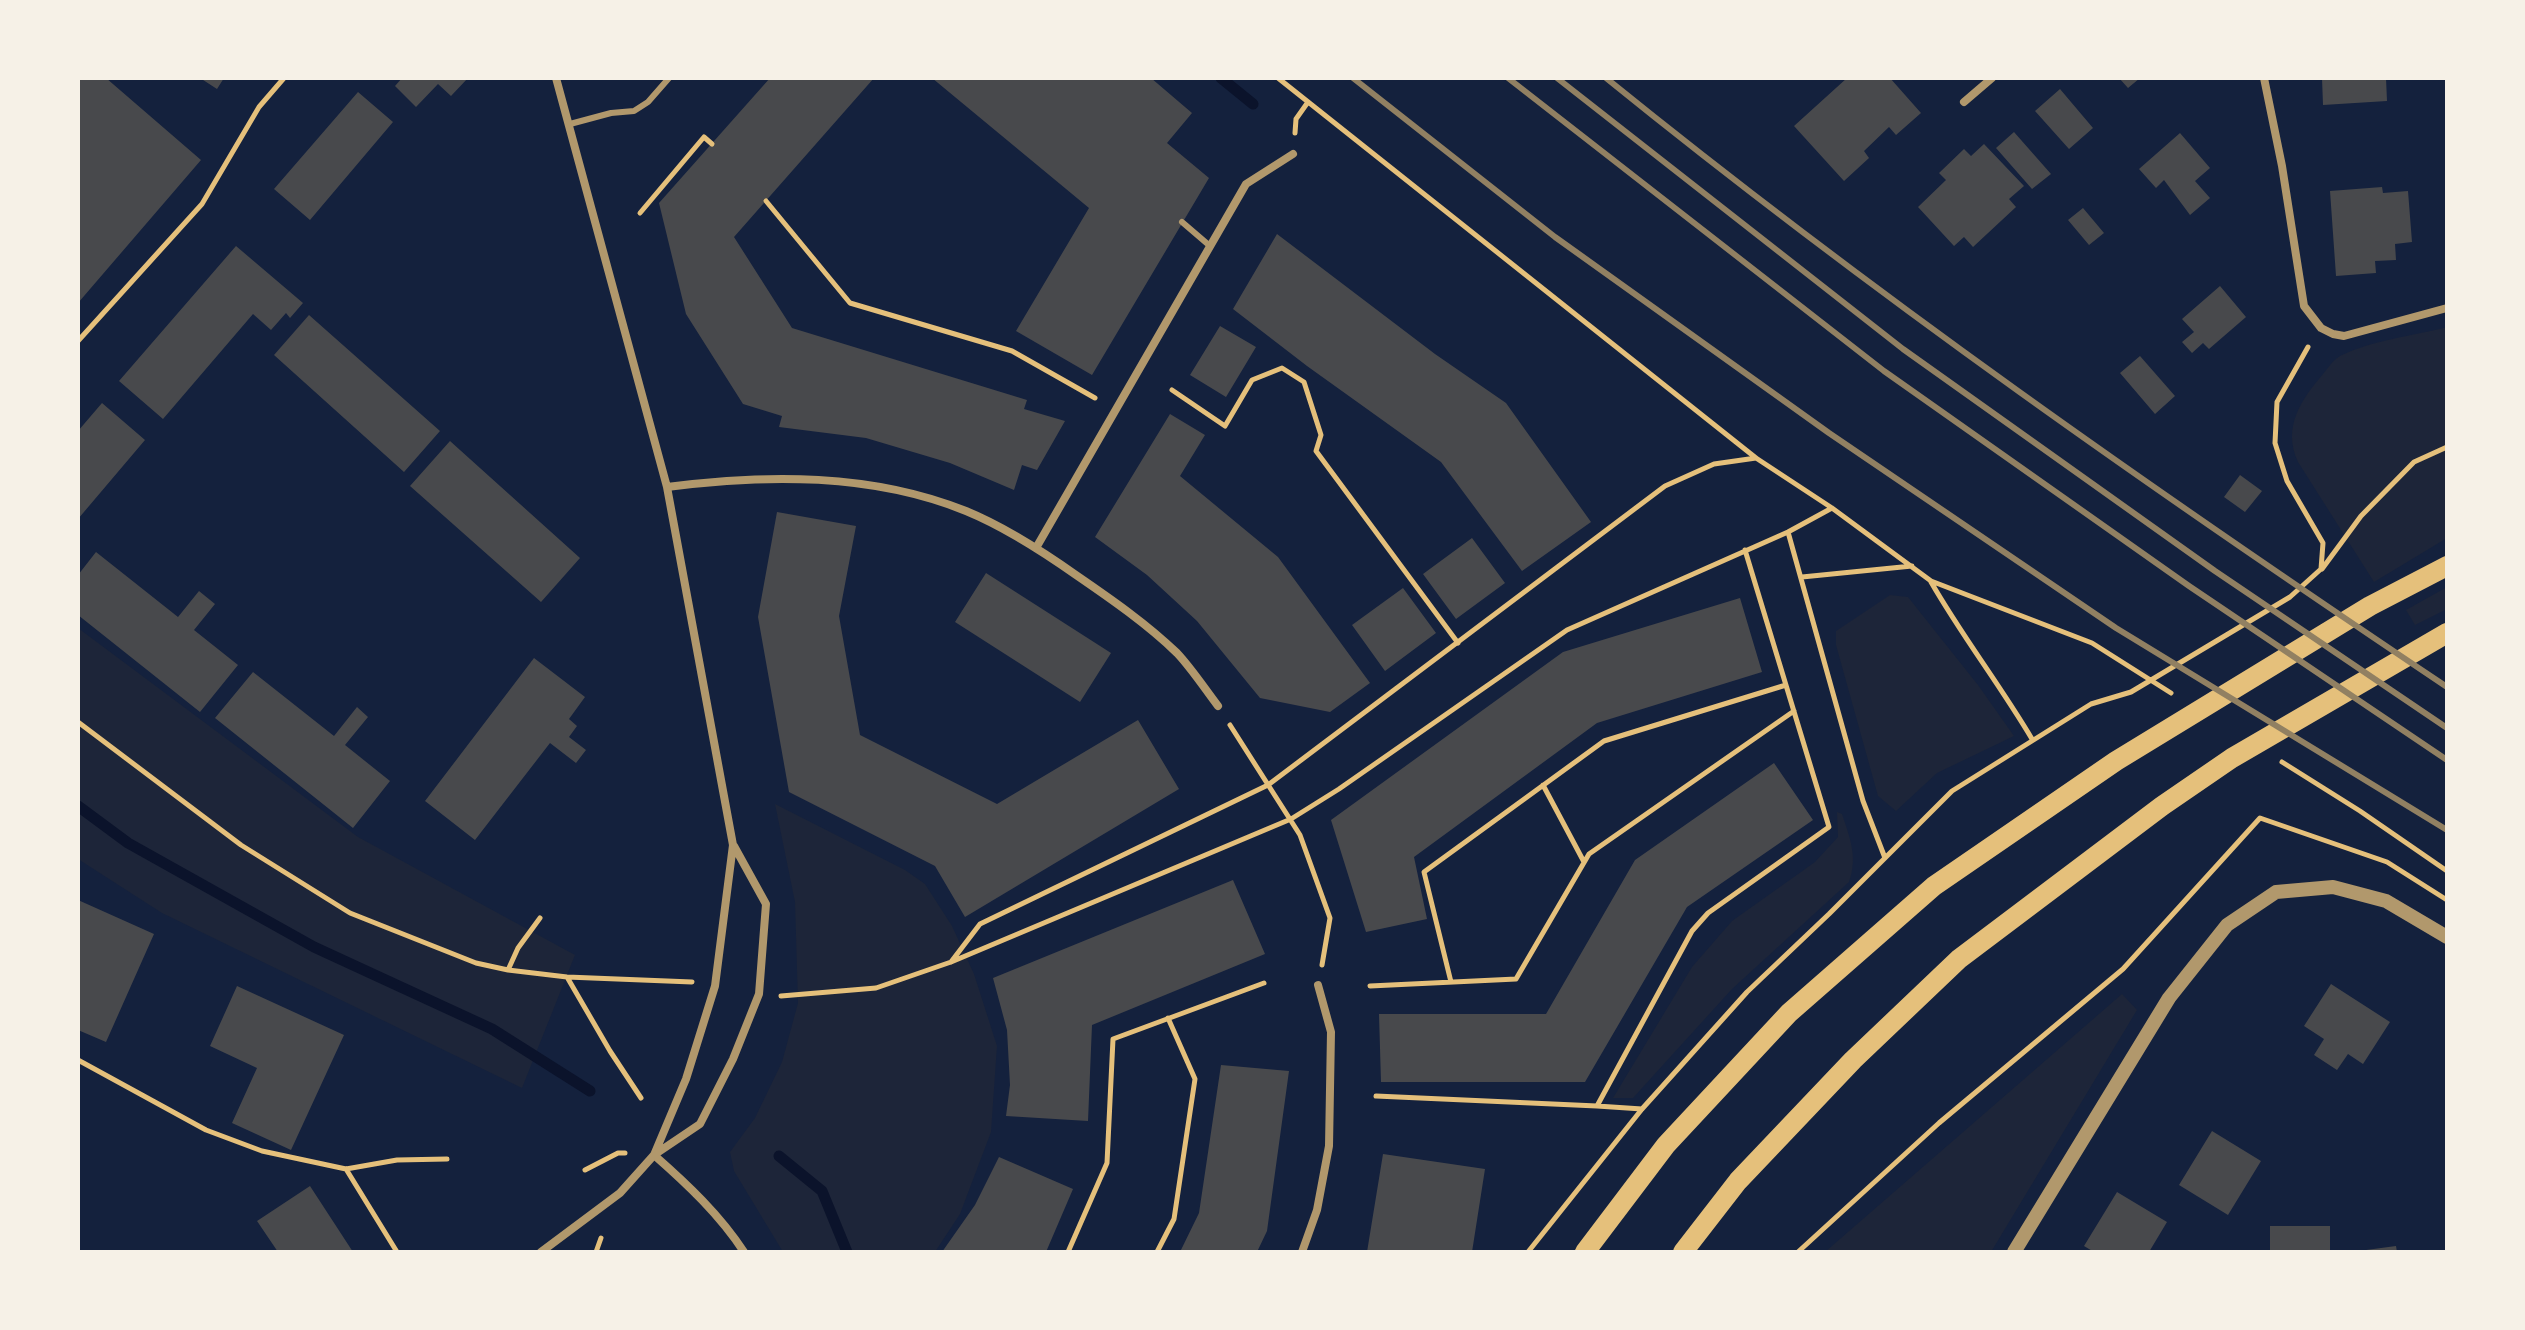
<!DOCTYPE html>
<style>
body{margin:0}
#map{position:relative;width:2525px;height:1330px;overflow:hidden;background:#14213d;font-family:"Exo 2",sans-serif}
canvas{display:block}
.frame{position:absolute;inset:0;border:80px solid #f6f1e7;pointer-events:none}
</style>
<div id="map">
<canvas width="2525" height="1330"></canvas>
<div class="frame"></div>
</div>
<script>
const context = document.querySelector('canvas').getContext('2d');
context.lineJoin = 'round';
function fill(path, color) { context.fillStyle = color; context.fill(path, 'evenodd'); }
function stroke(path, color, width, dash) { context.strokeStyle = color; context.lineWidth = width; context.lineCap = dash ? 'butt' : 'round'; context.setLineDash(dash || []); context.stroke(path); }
const green = new Path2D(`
 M2447 327V538L2374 582 2298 462C2282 427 2301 400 2323 374 2328 368 2333 360 2340 356 2372 340 2413 336 2447 327Z
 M2447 587V609L2415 625 2406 610Z
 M1890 595 1908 597 1978 685 2014 736 1937 773 1896 811 1878 796 1836 645V631Z
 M78 628 358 837 575 955 522 1088 162 913 78 859Z
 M775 804 905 870 925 884 952 926 974 974 997 1046 991 1132 960 1214 935 1252H783L734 1171 730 1152 755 1118 782 1062 798 1003 795 902Z
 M1837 812 1842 814C1850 838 1858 857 1849 882L1732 989 1633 1098H1613L1692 967 1732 921 1815 862 1838 837Z
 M2122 994 2137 1010 1991 1252H1825Z`);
const stream = new Path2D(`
 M1221 78 1253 104
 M78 806 128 843 314 947 492 1029 590 1091
 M779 1156 822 1191 847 1252`);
const building = new Path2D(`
 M78 78H106L201 160 78 303Z
 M200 78H224L217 89Z
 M402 78H468L451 96 438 84 416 107 395 86Z
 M770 78H874L734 237 792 328 1027 400 1024 409 1065 421 1037 470 1022 465 1014 490 950 463 866 438 779 427 782 416 743 404 686 314 659 203Z
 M932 78H1151L1192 113 1167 143 1209 178 1092 375 1016 331 1089 208Z
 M1847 78H1890L1921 113 1896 135 1889 127 1864 151 1869 158 1844 181 1794 126Z
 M2119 78H2140L2128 88Z
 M2322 78H2386L2387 101 2323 105Z
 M2060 89 2093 128 2069 149 2035 111Z
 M358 92 393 122 310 220 274 189Z
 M2014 132 2051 174 2032 189 1996 148Z
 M2180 133 2210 168 2195 181 2210 198 2190 215 2164 180 2156 188 2139 169Z
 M1984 144 2024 186 2009 199 2016 207 1973 247 1964 237 1954 246 1918 207 1946 180 1939 173 1964 149 1971 156Z
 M2382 187 2383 193 2408 191 2412 242 2395 244 2396 260 2375 261 2376 273 2336 276 2330 191Z
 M2083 208 2104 233 2089 245 2068 220Z
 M1277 234 1435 354 1506 403 1591 522 1522 571 1441 462 1307 366 1233 309Z
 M236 246 303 303 290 318 286 313 271 330 253 314 163 419 119 381Z
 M2220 286 2246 317 2209 349 2203 343 2192 353 2182 342 2194 332 2182 319Z
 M309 315 440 431 404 472 274 355Z
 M1220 326 1256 347 1226 397 1190 375Z
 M2140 356 2175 396 2155 414 2120 373Z
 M102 403 145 440 78 519V431Z
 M1170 414 1205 435 1180 476 1278 557 1370 683 1330 712 1260 698 1197 621 1147 575 1095 537Z
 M450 441 580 558 541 602 410 486Z
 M2240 475 2262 491 2245 512 2224 497Z
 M777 512 856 526 839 616 860 735 997 804 1138 720 1179 789 965 917 935 866 789 792 758 617Z
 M1472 538 1505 583 1456 619 1423 574Z
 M96 552 178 617 199 591 215 604 194 630 238 665 200 712 78 615V575Z
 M986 573 1111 653 1080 702 955 622Z
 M1403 588 1436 633 1385 671 1352 625Z
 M1740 598 1762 672 1597 723 1414 857 1427 919 1366 932 1331 820 1563 652Z
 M534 658 585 697 569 719 577 726 569 737 586 750 576 763 550 743 475 840 425 801Z
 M253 672 334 736 357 707 368 717 345 745 390 781 353 828 215 718Z
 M1774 763 1813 820 1687 907 1585 1082H1381L1379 1014H1546L1635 860Z
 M1233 880 1265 954 1092 1025 1088 1121 1006 1116 1010 1085 1007 1030 993 978Z
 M78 900 154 934 106 1042 78 1030Z
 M2331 984 2390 1022 2363 1064 2348 1054 2337 1070 2314 1055 2324 1039 2304 1026Z
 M237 986 344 1035 291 1150 232 1123 257 1068 210 1046Z
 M1221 1065 1289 1071 1267 1231 1257 1252H1180L1199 1213Z
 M2212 1131 2261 1161 2228 1215 2179 1185Z
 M1383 1154 1485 1169 1472 1252H1367Z
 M999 1157 1073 1189 1046 1252H942L975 1205Z
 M310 1186 353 1252H278L257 1221Z
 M2117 1192 2167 1222 2149 1252H2094L2084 1246Z
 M2270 1226H2330V1252H2270Z
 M2396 1246 2397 1252H2367L2366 1250Z`);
const path = new Path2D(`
 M1278 78 1756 458 1832 508 1931 581 2092 643 2171 693
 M1295 133 1296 119 1308 102
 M766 201 850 303 1012 351 1095 398
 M640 213 704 137 712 144
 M78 341 202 204 259 107 284 78
 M1172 390 1225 426 1252 380 1282 368 1304 382 1321 435 1316 451 1458 643
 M1788 532 1863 801 1885 858
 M2322 569 2361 516 2414 462 2447 447
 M1802 577 1912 566
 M1931 582C1962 636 2000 685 2032 739
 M78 722 241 845 350 913 476 963 508 970 567 977 692 982
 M1230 725 1300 835 1330 918 1322 965
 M2282 762 2360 811 2447 871
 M1543 785 1584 862
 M951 962 980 924 1268 785 1665 486 1714 464 1756 458
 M508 970 518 948 540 918
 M567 977 610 1051 641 1098
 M1451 982 1424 872 1604 741 1786 685
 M1370 986 1516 979 1589 854 1794 711
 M781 996 876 988 951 962 1291 819 1339 789 1567 630 1788 532 1832 508
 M78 1060 206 1130 262 1151 346 1169 397 1160 447 1159
 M1376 1096 1597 1106 1692 931 1708 913 1829 827 1745 550
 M1597 1106 1642 1109
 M346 1169 397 1252
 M585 1170 618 1153H625
 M596 1252 601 1238
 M1068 1252 1107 1163 1113 1039 1264 983
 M1157 1252 1174 1219 1195 1079 1168 1018
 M1528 1252 1642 1109 1747 992 1829 914 1952 791 2091 704 2131 692 2290 597 2321 569 2323 543 2287 481 2275 443 2277 402 2308 347
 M1798 1252 1939 1123 2123 969 2260 818 2387 862 2447 900`);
const service = new Path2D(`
 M570 124 611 113 634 111 648 102 669 78
 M1182 222 1210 246`);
const minor = new Path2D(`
 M556 78 667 487 733 845 715 986 686 1079 654 1155
 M2264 78 2282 166 2304 306 2321 328 2333 334 2344 336 2447 308
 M1964 102 1992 78
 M667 487C766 474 872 473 966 511 1005 527 1042 551 1076 575 1111 599 1147 624 1177 653 1192 669 1205 689 1218 706
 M1036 548 1246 184 1293 154
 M654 1155C687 1184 720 1215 744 1252
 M541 1252 620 1193 654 1155 700 1124 733 1059 759 994 766 904 734 846
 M1302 1252 1317 1210 1329 1146 1331 1032 1318 985`);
const tertiary = new Path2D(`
 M2014 1252 2169 998 2227 925 2276 892 2333 887 2386 901 2447 937`);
const primary = new Path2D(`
 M1585 1252 1666 1145 1789 1013 1934 886 2116 761 2370 606 2447 566
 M1683 1252 1738 1181 1853 1060 1959 959 2162 806 2232 758 2447 633`);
const rail = new Path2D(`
 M1353 78 1555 237 1829 433 2116 628 2447 830
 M1508 78 1884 371 2189 586 2447 760
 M1557 78 1903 349 2215 571 2447 728
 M1606 78C1875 296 2159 494 2447 687`);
fill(green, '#1d2539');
stroke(stream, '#0b132b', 11);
fill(building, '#48494c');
stroke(path, '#e5c07b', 5);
stroke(service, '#b1986c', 6);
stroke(minor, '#b1986c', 8);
stroke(tertiary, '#b1986c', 14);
stroke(primary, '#e5c07b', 20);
stroke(rail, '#918062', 6);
</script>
